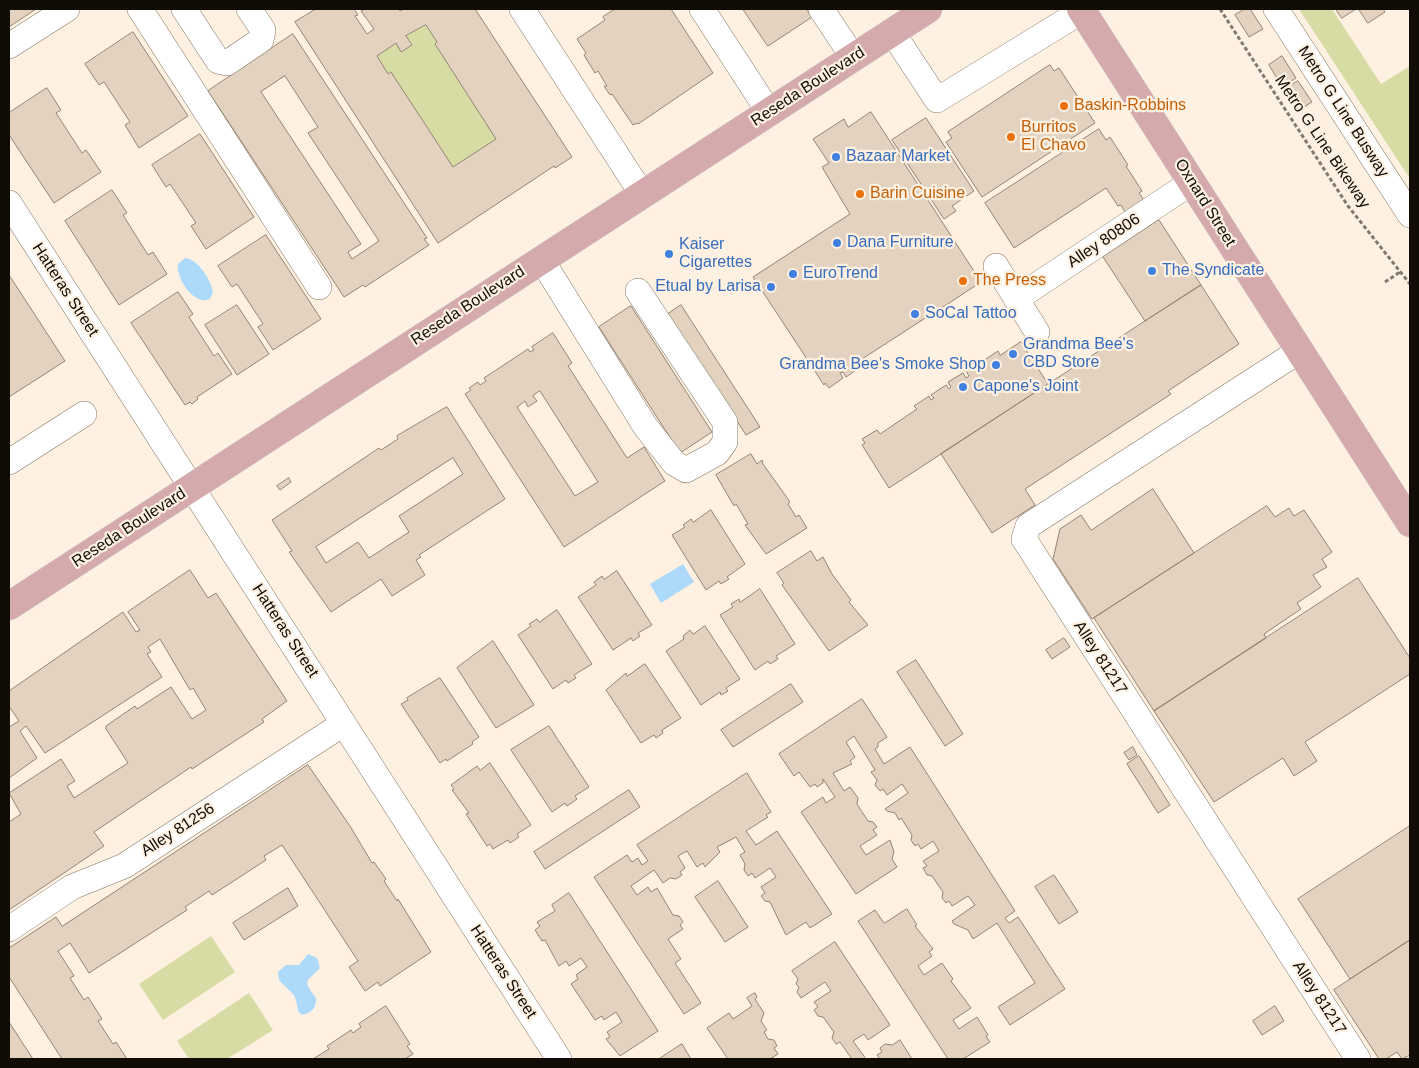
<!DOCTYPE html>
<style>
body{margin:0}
#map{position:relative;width:1419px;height:1068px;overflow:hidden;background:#fef1e2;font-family:Helvetica,sans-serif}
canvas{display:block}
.frame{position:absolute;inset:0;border:10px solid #110c06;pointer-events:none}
</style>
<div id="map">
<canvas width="1419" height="1068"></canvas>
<div class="frame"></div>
</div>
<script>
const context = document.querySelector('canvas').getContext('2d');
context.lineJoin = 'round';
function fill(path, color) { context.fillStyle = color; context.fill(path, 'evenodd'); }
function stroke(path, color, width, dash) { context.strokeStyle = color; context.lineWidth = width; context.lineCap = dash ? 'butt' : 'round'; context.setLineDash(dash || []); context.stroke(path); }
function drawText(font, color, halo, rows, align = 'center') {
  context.font = font + ' Helvetica,sans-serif'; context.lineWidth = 4.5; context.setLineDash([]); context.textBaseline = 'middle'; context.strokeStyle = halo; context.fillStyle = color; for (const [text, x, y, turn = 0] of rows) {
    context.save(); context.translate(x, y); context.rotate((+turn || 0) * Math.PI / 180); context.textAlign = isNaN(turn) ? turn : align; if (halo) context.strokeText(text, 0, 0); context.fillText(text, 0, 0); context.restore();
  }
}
const green = new Path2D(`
 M1299 9H1332L1381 84 1410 66V179Z
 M426 25 437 42 435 44 496 139 453 167 391 72 388 74 377 56 396 43 401 52 412 45 406 36Z
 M211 936 235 972 163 1020 139 984Z
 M249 993 273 1030 227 1059H189L177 1041Z`);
const water = new Path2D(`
 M185 258C198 259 211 280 213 292L210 299C194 306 176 279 178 264Z
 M683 564 694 582 661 603 650 584Z
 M308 954 317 958 320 968C306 983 302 979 316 998 317 1008 311 1013 302 1015L298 1011C296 991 290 993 279 980L278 972 286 965H299Z`);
const building = new Path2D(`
 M9 9H36L9 27Z
 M316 9H354L358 15 355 16 367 34 374 29 361 11 365 9H399L400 11 404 9H475L572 157 555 168 554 166 438 243 295 22ZM426 25 437 42 435 44 496 139 453 167 391 72 388 74 377 56 396 43 401 52 412 45 406 36Z
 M615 9H671L713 73 638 124 637 123 633 125 612 94 610 95 604 86H607L598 71 595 73 584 55 586 53 577 39 605 20 603 17Z
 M743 9H806L812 17 768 46Z
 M1245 9H1250L1263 29 1249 37 1235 15Z
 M1336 9H1356L1342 18Z
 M1359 9H1383L1385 12 1368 23Z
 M133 32 188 116 139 148 125 125 130 122 104 82 99 85 85 64Z
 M293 34 427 238 424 239 429 245 365 287 363 285 344 297 208 91ZM285 76 318 127 308 133 379 241 352 259 348 252 361 244 261 92Z
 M1282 56 1296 78 1282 87 1269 65Z
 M1050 65 1054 71 1059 68 1095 123 982 197 946 142 952 138 948 132Z
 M1298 81 1312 102 1298 111 1285 89Z
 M47 88 61 110 56 113 82 153 86 150 101 172 54 203 9 135V113Z
 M871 112 981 282 940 309 942 313 932 319 930 315 859 361 862 366 846 377 843 372 840 373 843 378 829 388 825 383 824 385 753 277 850 214 822 167 829 163 813 139 844 119 848 127Z
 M926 118 974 191 952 206 956 211 944 219 892 140Z
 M1099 129 1106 140 1110 137 1128 165 1126 166 1142 191 1139 193 1144 200 1125 212 1121 205 1118 206 1106 188 1014 248 985 203Z
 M200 134 254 217 206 249 191 226 196 223 170 184 166 187 152 165Z
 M112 190 127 213 123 215 148 255 153 252 167 274 119 305 65 221Z
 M1159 220 1201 285 1145 321 1103 257Z
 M266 235 321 319 273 350 258 327 263 324 237 284 232 287 218 266Z
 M9 275 65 361 9 397Z
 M1201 285 1239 344 1168 391 1171 394 1025 489 1035 505 992 533 941 454Z
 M178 292 193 314 189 317 214 356 218 353 232 374 197 397 198 399 192 404 190 402 185 405 131 323Z
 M237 305 269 354 237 375 205 325Z
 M681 305 760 427 746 435 668 314Z
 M631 306 712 432 680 453 599 327Z
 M553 333 572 363 568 366 627 458 644 447 665 481 564 547 465 394 471 390 469 388 478 382 480 385 486 381 484 378 528 349 530 352 534 350 532 347ZM540 391 598 482 575 496 517 407 525 401 528 407 537 401 533 396Z
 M1021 342 1048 384 889 488 862 445 865 443 862 439 877 430 880 434 917 409 914 406 929 396 931 400 934 398 931 395 946 385 949 389 951 387 948 382 963 373 966 378 969 376 966 371 980 362 983 366 985 365 983 361 998 351 1000 355Z
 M447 407 505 499 419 555 421 557 416 560 425 575 392 596 381 579 331 612 289 552 292 551 272 520 379 448 381 450 398 439 397 436ZM453 458 463 474 399 516 409 532 369 558 358 542 326 563 316 547Z
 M751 454 757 464 762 460 763 464 790 502 788 504 796 517 799 515 807 528 766 554 745 525 748 524 736 504 734 506 716 475Z
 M289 478 291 482 280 490 277 486Z
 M1153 489 1194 553 1092 619 1053 559 1060 529 1081 515 1091 530Z
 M1267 506 1275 517 1289 508 1294 516 1304 510 1332 552 1322 559 1327 567 1313 575 1321 587 1297 603 1301 609 1264 634 1266 638 1154 711 1094 618Z
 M711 510 745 564 727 577 729 579 721 584 719 581 706 590 672 535 685 527 683 525 691 519 693 522Z
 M811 551 817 561 823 557 832 574 851 600 849 602 868 625 829 651 782 585 784 583 777 573Z
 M190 570 208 598 216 593 287 701 262 719 264 722 192 769 191 767 94 832 104 846 9 910V822L21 814 9 793 61 759 75 781 67 786 74 798 128 763 106 729V726L135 706 137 709 171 687 192 719 206 710 193 688 190 690 160 639 148 647 151 652 147 654 162 677 45 753 26 726 20 731 37 758 9 778V727L19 721 9 706V691L123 612 136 632 140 630 128 612Z
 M617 571 652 625 638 633 640 636 633 641 631 638 613 650 578 597 596 585 594 582 602 576 604 579Z
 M1358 578 1410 658V674L1305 742 1317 761 1294 776 1283 758 1214 802 1154 711Z
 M760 589 795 644 776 656 778 659 770 664 768 661 755 670 720 615 733 607 731 604 739 599 740 602Z
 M557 610 592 664 574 675 576 678 568 683 566 680 553 689 518 635 531 626 529 624 537 619 539 622Z
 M705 626 740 679 726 688 728 691 721 695 720 692 701 705 666 651 684 639 683 636 690 630 693 634Z
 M1064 638 1070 647 1052 659 1046 650Z
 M493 641 534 705 496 728 457 668Z
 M916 660 963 734 945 746 897 672Z
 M645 664 681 718 662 730 663 733 656 738 654 735 641 743 606 690 626 673 627 676Z
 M440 678 479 737 472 742 473 744 447 761 446 759 440 763 401 704 408 700 407 698Z
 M791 684 803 702 733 747 721 730Z
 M862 699 887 737 878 743V747L875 749 884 764 910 747 1015 911 1005 918 1009 923 1018 917 1065 989 1010 1025 998 1007 1035 983 997 923 973 939 968 930 954 924 952 921 975 905 968 896 952 906 949 901 946 903 942 898 943 892 932 876 927 875 923 868 927 866 923 861 939 851 933 841 921 849 918 844 915 846 911 840 912 835 901 818 899 820 895 813 887 811 885 809 908 793 902 784 887 795 883 789 880 791 875 785 877 780 871 772 875 770 854 736 846 742 855 757 850 761 852 764 833 773 844 791 850 787 858 798 857 804 868 821 873 822 877 827 873 830 877 835 860 846 866 855 890 840 894 852 892 859 897 867 856 894 801 812 823 797 826 803 835 797 823 779V783L817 787 815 784 810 787 799 772 794 776 779 754Z
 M549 726 589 787 575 796 577 799 567 806 565 803 552 812 511 750Z
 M1133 747 1137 755 1129 760 1124 753Z
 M1139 756 1170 805 1158 813 1127 764Z
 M490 763 531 825 517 834 519 837 510 843 508 840 493 849 490 844 487 846 466 814 469 813 452 790 454 789 451 785 477 766 480 770Z
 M308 765 350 826 372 863 374 862 386 879 384 881 397 901 398 899 431 952 380 986 378 982 365 991 349 967 358 961 282 845 264 856 266 860 212 895 209 891 185 907 187 910 89 973 70 943 58 951 74 976 70 978 84 1000 88 997 102 1019 98 1021 113 1044 116 1042 127 1059H62L9 977V948L56 917 62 926Z
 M747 773 771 812 766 815 768 817 746 831 756 845 777 831 832 914 810 928 806 922 786 935 770 902 765 901 761 896 765 893 761 887 776 877 770 868 755 878 752 873 748 876 744 870 745 864 740 855 745 852 736 837 717 847 720 852 705 867 703 863 697 867 687 851 678 856 685 868 680 872 682 875 676 879 670 878 663 883 654 870 631 886 637 895 648 887 651 892 657 888 673 915 679 916 683 922 680 925 683 929 668 939 681 959 675 963 701 1003 684 1014 594 877 627 855 632 862 638 858 642 865 648 861 637 845Z
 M629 790 640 807 545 869 534 852Z
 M1410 826V940L1350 979 1298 899Z
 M1054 875 1078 912 1059 924 1035 887Z
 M718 881 748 927 725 942 695 897Z
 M288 888 298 906 244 940 233 923Z
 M569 893 658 1031 620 1056 606 1039 610 1037 607 1032 622 1022 616 1012 604 1020 602 1016 595 1020 571 984 578 979 576 975 587 967 581 958 569 966 566 961 559 966 545 940 542 941 535 930 540 926 537 922 555 911 552 905Z
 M907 909 917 925 915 926 933 949 929 952 932 956 918 966 924 975 942 963 953 979 951 981 971 1008 953 1020 959 1029 977 1017 988 1035 986 1036 990 1042 963 1059H948L858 921 875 910 884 923Z
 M1410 940V1055L1402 1059 1397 1052 1386 1059H1379L1334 990Z
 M835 942 890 1025 868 1040 864 1034 853 1041 866 1059H852L840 1042 836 1044 832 1038 834 1032 823 1017 818 1016 814 1010 818 1007 814 1002 831 991 825 982 801 998 797 992 799 987 796 984 798 979 792 971Z
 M755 993 757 997 755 999 764 1013 761 1021 767 1030 764 1032 768 1039 774 1040 777 1046 774 1048 778 1054 770 1059H728L707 1028 729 1013 733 1019 752 1006 747 998Z
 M386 1006 410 1044 407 1046 413 1054 405 1059H313L329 1049 327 1046 351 1030 353 1033 361 1027 359 1024Z
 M1275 1006 1284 1021 1262 1035 1253 1021Z
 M9 1022 33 1059H9Z
 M900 1040 912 1059H880L877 1055 882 1052 880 1048 885 1044 892 1045Z
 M682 1044 691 1059H659Z`);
const path = new Path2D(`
 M1220 9 1348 206 1410 284
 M1385 282 1400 272`);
const minor = new Path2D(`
 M140 9 319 287
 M184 9 218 61 227 63 261 40 263 30 249 9
 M522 9 642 194
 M702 9 769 112
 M821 9 853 57
 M1276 9 1410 215
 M892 32 937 100 1082 11
 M9 46 67 9
 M9 203 559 1059
 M541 259 645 426 674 463 686 470 717 453 725 442V422L638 291
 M996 266 1037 332
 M1016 299 1192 182
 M1299 351 1028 526 1024 539 1358 1059
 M9 462 84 414
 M9 929 72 887 124 866 343 724`);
const major = new Path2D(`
 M1081 9 1410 523
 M9 606 928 9`);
const markers = [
 [1064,106,5,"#e8710a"],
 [1011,137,5,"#e8710a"],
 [836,157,5,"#3f7fe0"],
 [860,194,5,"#e8710a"],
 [837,243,5,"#3f7fe0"],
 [669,254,5,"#3f7fe0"],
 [1152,271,5,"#3f7fe0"],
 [793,274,5,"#3f7fe0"],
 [963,281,5,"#e8710a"],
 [771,287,5,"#3f7fe0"],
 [915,314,5,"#3f7fe0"],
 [1013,354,5,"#3f7fe0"],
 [996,365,5,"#3f7fe0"],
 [963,387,5,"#3f7fe0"]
];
const streetNames = [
 ["Reseda Boulevard",808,87,-33],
 ["Metro G Line Busway",1343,112,57],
 ["Metro G Line Bikeway",1322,142,56],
 ["Oxnard Street",1205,203,58],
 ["Alley 80806",1104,241,-34],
 ["Hatteras Street",65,290,57],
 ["Reseda Boulevard",468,306,-33],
 ["Reseda Boulevard",129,528,-33],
 ["Hatteras Street",285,631,57],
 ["Alley 81217",1100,658,57],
 ["Alley 81256",178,830,-33],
 ["Hatteras Street",503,972,57],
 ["Alley 81217",1319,998,57]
];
const foodNames = [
 ["Baskin-Robbins",1074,106],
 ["Burritos",1021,128],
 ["El Chavo",1021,146],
 ["Barin Cuisine",870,194],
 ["The Press",973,281]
];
const shopNames = [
 ["Bazaar Market",846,157],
 ["Dana Furniture",847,243],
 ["Kaiser",679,245],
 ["Cigarettes",679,263],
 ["The Syndicate",1162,271],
 ["EuroTrend",803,274],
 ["Etual by Larisa",761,287,"right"],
 ["SoCal Tattoo",925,314],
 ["Grandma Bee's",1023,345],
 ["CBD Store",1023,363],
 ["Grandma Bee's Smoke Shop",986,365,"right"],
 ["Capone's Joint",973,387]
];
fill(green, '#d6dca4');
fill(water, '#addafb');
fill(building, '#e2d2bf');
stroke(building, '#938473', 1);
stroke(minor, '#847665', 26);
stroke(major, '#d9d8d7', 29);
stroke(path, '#82796f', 3, [4, 2.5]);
stroke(minor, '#fff', 25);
stroke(major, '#d5aaac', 28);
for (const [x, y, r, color] of markers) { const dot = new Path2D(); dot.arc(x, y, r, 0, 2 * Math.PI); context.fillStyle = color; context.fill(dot); stroke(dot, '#fef1e2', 2); }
drawText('16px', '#110c06', '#fef1e2', streetNames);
drawText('16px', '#c56008', '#fef1e2', foodNames, 'left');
drawText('16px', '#366cbe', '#fef1e2', shopNames, 'left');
</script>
